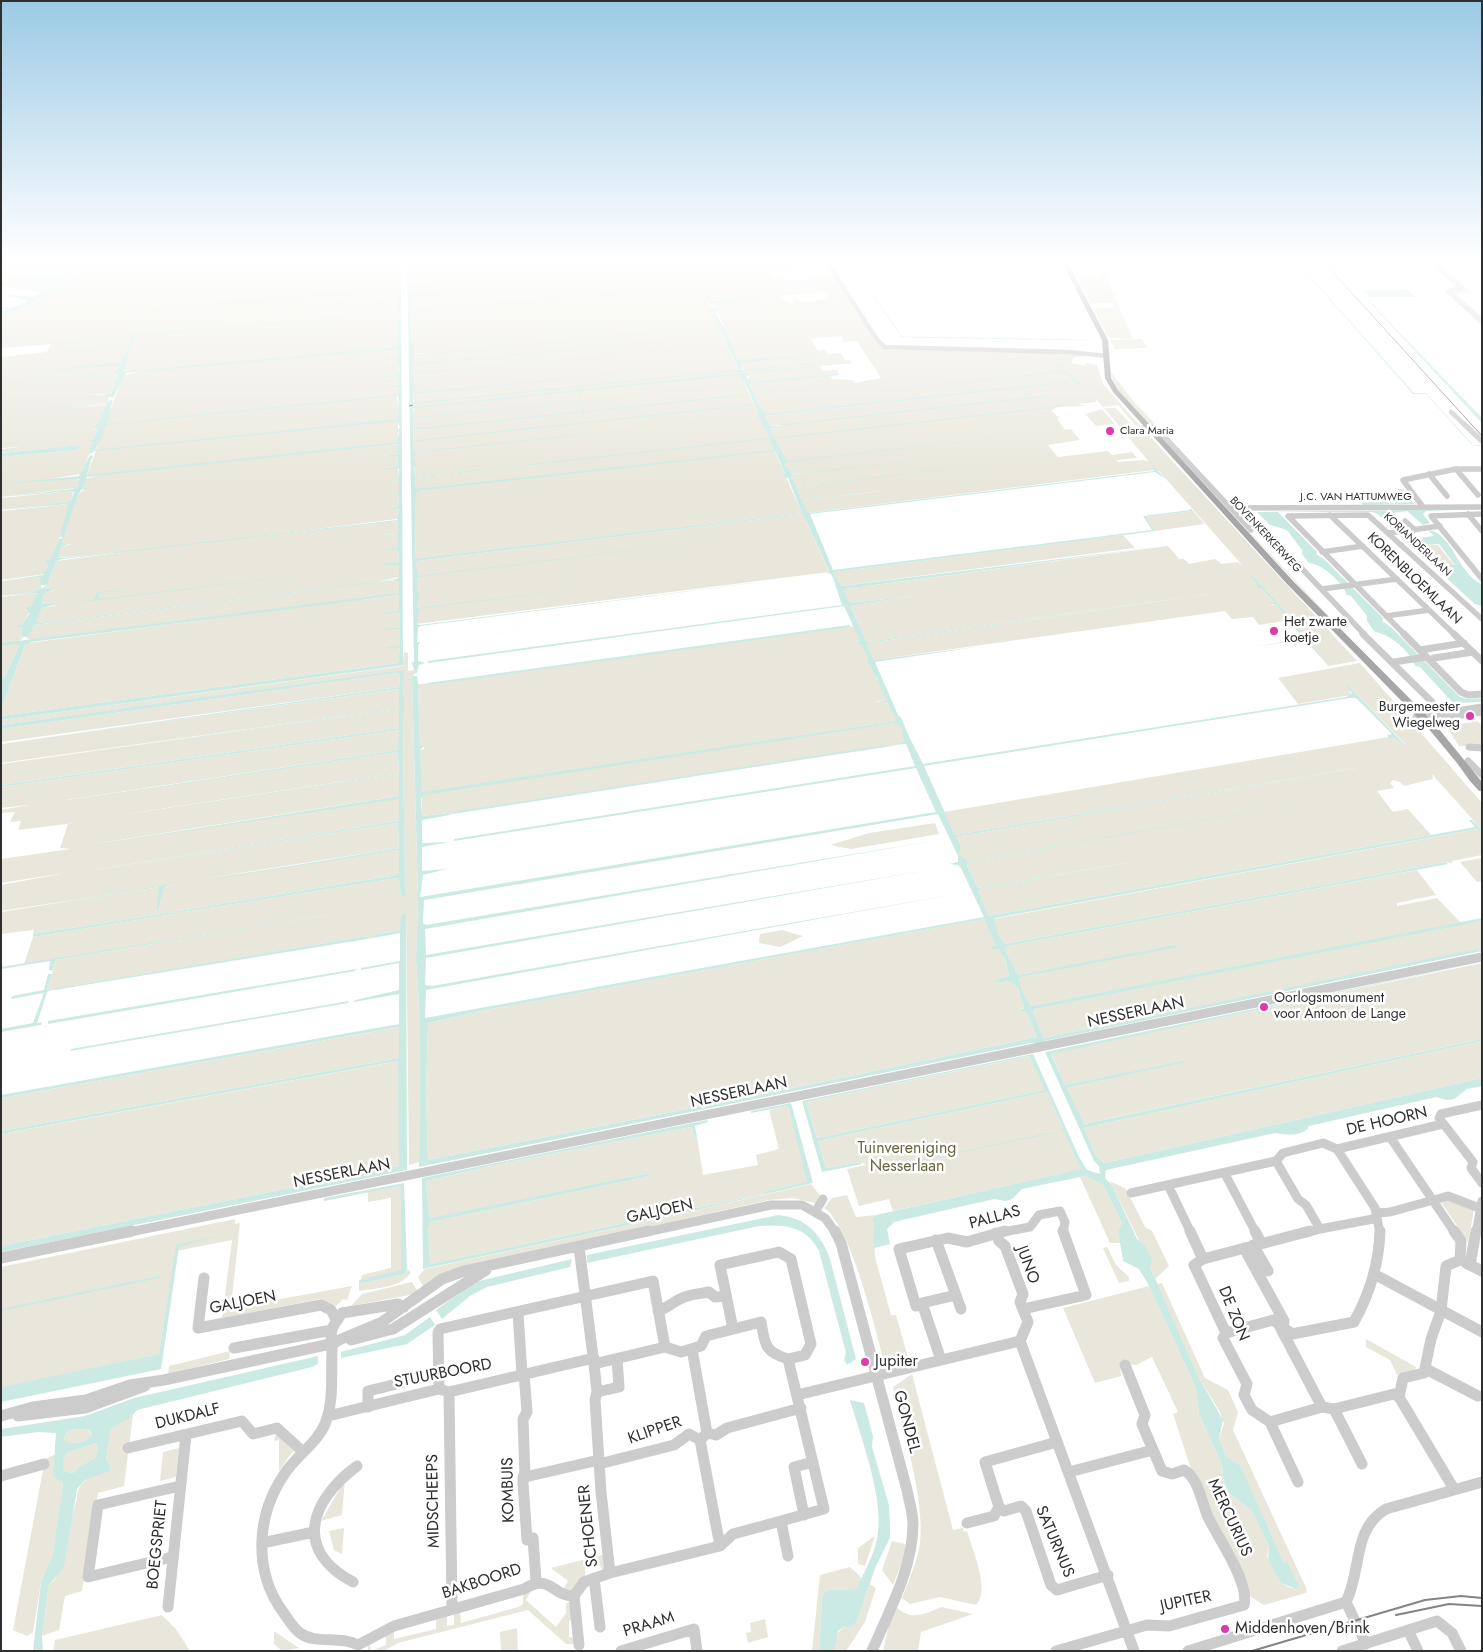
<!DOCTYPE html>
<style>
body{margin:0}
#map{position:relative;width:1483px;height:1652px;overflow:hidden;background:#fff;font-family:Jost,sans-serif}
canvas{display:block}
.frame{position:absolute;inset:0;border:2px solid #2f2f2f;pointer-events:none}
</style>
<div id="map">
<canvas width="1483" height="1652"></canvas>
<div class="frame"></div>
</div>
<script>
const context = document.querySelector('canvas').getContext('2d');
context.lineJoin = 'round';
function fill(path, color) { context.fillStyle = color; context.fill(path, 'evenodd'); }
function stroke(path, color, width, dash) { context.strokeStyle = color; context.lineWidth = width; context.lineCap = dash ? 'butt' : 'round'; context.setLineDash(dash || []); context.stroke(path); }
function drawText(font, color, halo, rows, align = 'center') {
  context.font = font + ' Jost,sans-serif'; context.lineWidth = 5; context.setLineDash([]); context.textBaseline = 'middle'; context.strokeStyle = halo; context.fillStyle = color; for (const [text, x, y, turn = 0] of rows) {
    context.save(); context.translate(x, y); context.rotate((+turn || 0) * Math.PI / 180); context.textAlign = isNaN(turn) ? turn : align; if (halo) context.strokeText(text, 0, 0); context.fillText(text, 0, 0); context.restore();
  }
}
const green = new Path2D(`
 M1 258H70L105 265 71 280 62 277 31 278 1 274Z
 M126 258H399L398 296 271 307 398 297V347L246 361 398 349V395H396L399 407 396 410H399L398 419 390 420H398V442L254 458 398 444V454L383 456H398V466L386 468H398V479L393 480 399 481V492L393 493 399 494 398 506 392 507 399 509 397 519 228 540 398 521V533L379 535 398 534 399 547 380 550 398 548 399 562 393 564H399V577L375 582 399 580V593L362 600 399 595V610L395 611 400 612V627L395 628 400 629V645L394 647H400L398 663 1 716V710L25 645 28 643 218 618 31 640 26 638 34 625 369 583 40 623 35 621 42 608 57 605 42 604 44 594 54 590 43 588 49 580 56 561 140 550 58 558 62 546 72 544H62V538L78 495 85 488H82L84 479 105 474 87 475 123 375 150 370 124 372 131 345 122 362 112 365H121L114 373 34 381 118 374 111 393 84 395H109L108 402 66 407 107 405 103 413 100 414 103 415 100 423 92 425 98 428 93 439 88 441 93 442 86 463 82 465 85 464 81 474 31 482 77 478 80 482 76 488 1 497V457L77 450 81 447 80 445 1 453V449L20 447 1 448V357L47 352 51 344 1 348V318Z
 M410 258H689L802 513 415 560 416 494 419 491 599 470 416 490 415 478 560 462 415 477 414 459 416 453 452 449 414 452 413 419 417 418 414 417 412 355 431 353 412 354Z
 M692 258H767L756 259 759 266 795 263 798 269 771 271 773 276H780L783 280 835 277 881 346 1082 354 1084 356 1073 358 1072 363 1087 366 1085 363 1097 365 1103 384 1141 427 1136 426 1118 405 1103 407 1096 399V402L1078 404 1085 406 1057 407 1052 411 1059 418 1057 419 1065 430 1071 429 1080 440 1048 445 1058 457 1108 451 1112 455 1132 452 1137 458 1117 460 1113 456 1118 462 1144 460 1149 462 1104 408H1116L1135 429H1143L1357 661 1328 666 1279 604 1253 576 1259 585 1256 588H1261L1274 602 1270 605 1276 604 1290 620 1259 625 1253 617 1232 619 1225 611 874 660 866 644 869 643 1252 588 867 642 850 606 912 596 850 603 844 591 845 589 1168 546 1179 559H1184L1189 564 1215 559 1221 564 1238 562 1243 566 1159 471 1154 470 807 513 802 501 889 490 802 500 796 487 860 479 795 486 791 479 792 475 834 470 790 474 785 463 787 462 785 461 772 436 771 428 781 425 770 426 765 416 964 394 765 414 754 394 813 387 753 393 750 384 812 377 750 382 748 374 765 372 743 373 744 371 740 363 785 358 738 360 717 310 774 305 716 309 712 303 726 301 712 300 698 271 754 266 698 270ZM824 292 827 293 828 299 805 301 792 299 794 303H789L779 296ZM841 336 844 342 857 341 881 378 855 383 852 380 832 379 831 376H839L830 375 836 374V370L822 371 820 366 852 363 850 360H845L841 353 828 354 825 350 818 351 811 339Z
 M1431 258H1436L1445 266 1455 267H1445L1472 293 1457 294 1482 317V320L1450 290 1461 289Z
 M1100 272H1104L1108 281 1133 339 1108 338 1093 308H1115L1113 303H1090L1076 277H1102Z
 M1 277 33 285 62 282C47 296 20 289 1 286Z
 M1142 339 1148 348 1115 349 1110 340Z
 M1110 371 1135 403 1159 428C1141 423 1113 389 1110 371Z
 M1102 409 1115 424 1096 426 1085 414Z
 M1153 429 1370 660 1364 656Z
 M73 491 72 499 68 502 1 510V498Z
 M69 504C66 528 53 551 45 574L1 580V511Z
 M1193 511 1204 524 1155 531 1144 517Z
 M803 514 829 572 417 624 415 562 417 561Z
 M1123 535 1135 548 842 586 834 575 835 572Z
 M1423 545H1438L1454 565H1438Z
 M41 577V588L32 592 1 596V581Z
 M37 593 31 607 25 609 30 612 22 624 16 626 23 628 21 635 23 637 17 644 19 646 5 676 1 678V597Z
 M854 626 860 641 858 644H862L886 700 875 702H887L896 721 752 743 896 723 901 727 905 742 893 746 454 812 450 815 449 813 422 816 421 772 424 771 421 769 420 750 424 749V746L420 747 418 686 421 684Z
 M404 652 408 653V671L414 670 415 673 412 677 418 898 416 960 420 1021 419 1162 409 1165 406 913 401 914V930L373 935V938L367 939V936L47 991 56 960 369 908 24 964 33 937 173 914 174 912 33 934 34 927 33 930 1 934V912L160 887 156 909H159L164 888 171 885 1 911V885L65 873 1 883V859L70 849 60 848 68 824 75 823 18 830 21 821 10 822 15 812 1 813V810L29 805 1 808V787L399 730V750L33 805 398 752 399 773 80 821 399 774V796L75 847 399 798V821L68 874 398 823 399 848 203 879 399 850V873L397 875 179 911 178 913 397 878 399 879 401 896H405C405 833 402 771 404 708 405 697 401 681 404 671L1 725V720L402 666 406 665 403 662Z
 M1360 663 1482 803V830L1432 774 1433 779 1404 786 1400 782 1393 780 1390 783 1394 788 1377 791 1393 812 1408 809 1431 835 989 916 978 891 980 889 1143 860 978 888 967 866 968 862 1120 835 967 861 964 860 959 854 956 837 1385 763 955 835 944 812 1389 737 1395 738 1404 746 1406 745 1348 685 1351 695 1298 704 1278 678Z
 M398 673 400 676 399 687 1 742V729Z
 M400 689V708L1 763V744Z
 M399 709V728L1 785V764Z
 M1478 721 1482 726V745L1459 746 1446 726Z
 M935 823 939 834 851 849 830 845 869 833Z
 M1478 829 1482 833V855L1452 861 1453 863 1446 862 1005 944 998 934 993 919Z
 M1482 858V881L1477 882 1460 862Z
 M1417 870 1436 895 1397 903V906L1437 898 1461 923 1031 1006 1022 991 1019 979 1022 977 1178 946 1018 975 1005 950 1008 946Z
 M984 919 1004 956 1009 976 995 981 997 983 1009 981 1018 988 1024 1008 1019 1009 1026 1012 1037 1037 759 1095 428 1160 426 1092 428 1023 486 1010Z
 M1482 921V949L1044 1038 1033 1012 1035 1009 1044 1007Z
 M782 930 803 936 780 947 759 943 760 934Z
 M1482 963V1039L1083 1124 1067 1088 1186 1062 1065 1085 1051 1053Z
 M400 1027 399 1058 1 1131V1098Z
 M1482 1041V1078L1109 1162 1104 1163 1096 1155 1084 1128Z
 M1031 1056 1046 1090 817 1138 806 1102Z
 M399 1061V1166L1 1246V1134Z
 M1047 1092 1063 1128 1060 1129 1064 1130 1082 1169 893 1211 889 1199 859 1206 847 1169 866 1165 861 1162 826 1168 818 1141Z
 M788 1106 808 1182 767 1191 763 1194 430 1264 428 1225 431 1222 650 1176 649 1173 431 1219 429 1217 426 1181 504 1163 691 1127 695 1139 697 1137 703 1175 758 1165 756 1155 779 1149 769 1110Z
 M1085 1176 1103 1185 1122 1223 1118 1231 1120 1243H1110L1080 1177Z
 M1110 1181 1126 1189 1145 1227 1152 1231 1169 1266 1155 1279 1150 1267V1263Z
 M811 1184 821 1197 816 1203 792 1198 769 1200 486 1264 424 1288 418 1277 425 1269 663 1218Z
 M401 1186V1271L361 1280 362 1275 391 1268V1198L368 1202V1192Z
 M847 1195 856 1217 876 1215 873 1218 875 1257 891 1315H896L909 1361 884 1362C876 1330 850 1224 824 1208L832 1198Z
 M1451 1200 1474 1210 1468 1242 1441 1202Z
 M235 1219V1224L240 1223 231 1308 352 1286 347 1300 343 1299 336 1306 320 1299 222 1318 232 1240 176 1251 159 1354 1 1388V1267Z
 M1107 1247 1116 1265 1129 1277V1281L1119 1283 1103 1248Z
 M407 1269 411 1272C402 1288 375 1288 359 1291V1284L405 1274Z
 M412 1282 418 1292 415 1294 351 1306 362 1294Z
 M1162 1283 1205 1378 1228 1390 1238 1412 1233 1430 1307 1590 1306 1593 1264 1605 1251 1597 1191 1469 1173 1414 1178 1412 1152 1357 1136 1365 1123 1364 1120 1367 1121 1376 1095 1383 1063 1308 1149 1286 1196 1388 1199 1414 1222 1465 1224 1484 1229 1493 1251 1510 1269 1547 1267 1557 1281 1583 1291 1588 1299 1586 1288 1563H1284L1240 1465 1226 1456 1219 1438 1224 1424 1220 1412 1198 1376 1157 1284Z
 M1366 1339 1416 1367 1415 1370 1397 1375 1390 1360 1366 1347Z
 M230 1351 229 1359 168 1374 169 1366Z
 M912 1374 953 1530 963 1528 964 1532 967 1531C972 1549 991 1591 976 1605L940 1597 910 1604 902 1598C909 1580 917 1562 920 1543 925 1498 903 1432 893 1387Z
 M133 1415 124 1486 98 1493 82 1591 65 1596 59 1630 42 1636 49 1585 55 1579 77 1498C77 1481 94 1473 110 1470L111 1466 106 1460 111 1429Z
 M73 1429 88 1430 92 1435 82 1442 69 1443 64 1440 67 1432Z
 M276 1433 293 1451 279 1471V1440L274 1441Z
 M96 1443 98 1451 95 1458 80 1466 73 1473 63 1471V1460L67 1453Z
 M179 1448 176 1477 160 1481 163 1452Z
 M56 1454 59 1479 63 1483 56 1538 53 1554 41 1582 33 1632 27 1636 13 1630 45 1459Z
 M345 1480 342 1515 321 1521Z
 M344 1528 342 1554 334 1550 329 1531Z
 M875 1536 865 1566 858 1564V1548Z
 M892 1541 905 1544V1555L893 1585 882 1570Z
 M606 1554 607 1569 602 1571 600 1565 585 1569V1578L575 1593 562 1591 568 1581 551 1568Z
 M850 1567 862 1578 857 1589 831 1590 824 1592 822 1599 819 1651H812L820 1575Z
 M870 1584 876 1588 865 1622 846 1651H834C836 1630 838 1630 857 1621Z
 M527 1590 531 1591 526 1600 556 1627 566 1613V1604L569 1602 573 1619 569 1621V1637L574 1638 573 1644H566L528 1610 398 1643 384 1651H368V1643H370L371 1651 386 1645V1636L394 1629V1639L436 1629V1617L447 1615V1626L454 1625V1612L460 1610 461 1623 518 1607 523 1604V1596Z
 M942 1607 973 1614 921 1632 918 1651H883L889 1625 897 1608C914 1621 923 1614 942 1607Z
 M162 1615 176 1629 190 1651H53L55 1640Z
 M765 1619 768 1637 748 1643 746 1633 751 1632 750 1623Z
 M517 1628 518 1651H501L500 1632Z
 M274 1631 299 1648 282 1651 274 1644Z`);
const water = new Path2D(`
 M120 258H126L1 318V312L4 310 1 307 9 308 26 303V300L1 294 32 297 43 292 1 286C20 289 46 296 62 282L33 285 1 277V274L31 278 62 277 71 280Z
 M401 258 403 662 406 665 1 720V716L398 663 400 647 380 649 400 645V629L379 630 400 627V612L379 614 399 610V595L31 642 25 645 1 710V678L5 676 19 646 16 644 1 646V643L399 593V581L393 580 34 625 29 636 23 637 21 635 23 628 15 626 22 624 30 613 25 608 31 606 37 593 1 596 32 592 41 588 55 589 44 594 42 604H57L42 608 36 621 40 623 396 579 399 577V565H379L399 562 398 549 379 550 398 547V534L379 535 398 533V521L63 559 56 561 47 585H40L41 577 1 581 43 575 48 566 45 560H50L59 539 62 538 63 544 72 543 62 546 58 558H63L397 520 399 509 391 508 398 506 399 494 392 493 399 492V481L393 480 398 479 399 468 383 469 398 466V456H383L398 454V444L87 477 82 488H90L82 489 78 495 64 537H60L68 504 1 510 68 502 72 499 74 491 1 497 73 489 78 486 79 479 1 484 79 476 85 465 79 464 86 463 90 455 93 456 90 463H93L394 431 92 463 90 464 87 475 397 442 399 432 396 431 400 428 398 421 95 451 90 454 89 451 93 442 86 441 93 439 98 428 92 426 100 422 102 416 99 415 103 413 106 404 1 413 105 403 113 399 107 424 395 395H398V387H383L398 385V377H383L398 375 399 367 383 368 398 366V358H383L398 356V349L126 373 113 398 104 394 1 404 111 393 118 374 1 384 114 373 121 365 17 373 121 363 129 346 29 355 140 344 131 346 124 372 396 347 398 346V340L396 339 398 337V322L143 345 397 322 399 314 137 336 131 343 132 337 1 348 133 336 138 329 136 335 398 313V297L144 318 138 325 143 312H144L142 318H147L398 296 399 289H396L399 287 398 281 190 298 394 281 398 280 399 274 394 273 400 271 398 266 195 282 396 266 399 265 398 259 198 275ZM398 396 399 407 395 409 399 410 397 419 95 450 101 439 392 410 101 439 106 425Z
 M407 258H410L411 265 498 258 414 265 410 266 411 272 585 258 413 272 410 273 411 279 674 258 413 280H410L411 287 686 264 411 288 412 295 557 283 413 296V303L532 293 413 303 412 311 696 287 411 312V320H419L411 321 412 345 415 346 712 318 414 346V355L714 327 718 325 710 305 716 309 787 303H789L717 310 716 314 722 325 725 326 839 315 837 307 842 314 835 316 724 326 738 360 824 354 741 363 742 370 845 360 744 371 743 373 851 363 748 374 747 377 752 382 836 374 837 369 839 375 750 384 753 393 866 382 754 394 765 414 1075 381 1065 372 874 392 1064 371 1051 362 921 359 1051 362 1055 363 1083 385 1073 382 765 416 770 426H781L771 428 772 436 775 438 787 461 1067 430 787 462 785 464 792 474 959 456 792 475 791 478 796 486 1046 458 796 487 802 500 891 490 802 501 808 513 1154 471 1151 464 1166 479 1155 472 810 514 833 570 1152 530 1143 516 1190 510V508L1209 528 1192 511 1145 517 1155 531 835 572 834 575 842 586 1164 546 845 589 844 591 850 603 913 596 850 606 867 642 1253 588 869 643 867 645 874 660 983 646 875 662 898 715 902 719C906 733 916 749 923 764L1346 697 1352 693 1346 686 1348 685 1406 746H1404L1395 738H1389L1387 735 1392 734 1356 698H1350L924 766 955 835 1385 763 956 837 961 847 959 854 967 861 1383 789 968 862 967 866 978 888 1144 860 980 889 978 891 989 916 1475 827 1469 820H1472L1482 830V833L1477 829 995 918 994 919 998 934 1005 944 1446 862 1448 864 1008 946 1005 950 1018 975 1176 945 1178 947 1022 977 1019 979 1022 991 1031 1006 1482 918V921L1468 924 1035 1009 1033 1012 1044 1038 1461 952 1482 949V951L1044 1041 1045 1043H1031L419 1167 420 1021 416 960 418 898 412 676H417L418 684 421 686H418L420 746H424L420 750 421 769 424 771 421 772 422 792 896 721 887 702 875 703 886 700 878 682 876 681 878 680 867 661H869L862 645 857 643 860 641 844 606 428 663V661L842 605 833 578 831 574 827 573 829 571 803 514 417 561 415 563 419 576 806 529 419 577 417 578V591L419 592 624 567 419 592 417 607 419 608 628 582 419 609 417 624 420 625 823 574 420 626 418 628 417 642 421 643 834 589 420 643 418 645V661L425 663 419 665 417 673H415L412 663 414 661ZM717 327 720 328 739 370 413 403V394L732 363 413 393 414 384 728 354 414 384 413 375 414 374 724 345 416 373H413V365L719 336 413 364 412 356ZM736 371 741 373 413 407V404ZM739 375 748 389 758 414 756 416 587 434 586 429V434L414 452 413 420 415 418 742 384 417 417H414L413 408ZM756 416 759 418 769 438 415 477 414 467 417 465 760 428 416 465 414 459 416 453ZM769 439 774 450 416 489 415 478ZM775 451 785 474 782 476 788 478 802 513 415 559 416 494 419 491ZM896 723 901 727 904 742 892 745 906 744 915 766 454 839V841L916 768 936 812 420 897 423 875 447 869 422 871V847L450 842 422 843V820L450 815 449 813 422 816 421 798 424 795ZM938 814 958 856V862L949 864 958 865 961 868 984 917 425 1018 426 990 967 892 432 986 425 985 426 958 945 867 426 955 425 929 944 839 426 925 423 923 424 900ZM984 919 996 945 991 947V949H999L1005 959 1009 976 995 980 996 983 1009 981 1018 988 1024 1008 1019 1010 1026 1012 1037 1037 759 1095 428 1160 426 1092 428 1023 486 1010Z
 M689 258 696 263 752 259 695 264 698 270 785 263 698 271 712 301 778 296 710 304 702 287 699 286 698 278 692 264H689L691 263Z
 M1313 258 1315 260 1305 266V270L1414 393H1426L1473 445H1481L1482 446 1472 445 1426 394H1413L1304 271 1303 267 1314 260Z
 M1328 258 1482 418V423Z
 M1408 289 1415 297H1369L1363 290Z
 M80 445 81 447 77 450 1 457V453Z
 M1397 489H1403L1414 504 1363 505 1352 495H1355L1365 502 1406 501Z
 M1482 509 1426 511 1423 514 1430 523 1423 525 1407 511 1386 514 1401 528 1392 529 1378 514 1372 512H1278L1317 552 1316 554 1324 559 1383 618 1382 621 1391 627 1460 697 1467 699 1482 698V702L1453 703 1420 667 1415 666C1412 653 1389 633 1375 632L1367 621V616L1351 596 1347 595C1342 582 1324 565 1309 563L1302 554V550L1287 530 1270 525 1257 512Z
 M1428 530C1453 533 1458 575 1482 584V606L1475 604 1398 534 1406 533 1413 539 1434 536ZM1439 544 1455 565H1437L1422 545Z
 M374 566 60 605 94 600 97 592 140 587 99 593V599Z
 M1253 576 1279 604 1326 663 1304 639 1255 647 1303 638 1276 604H1269L1274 602 1261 588H1256L1258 585 1251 577Z
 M849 625 850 627 427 685 428 683Z
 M405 670C401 681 405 696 404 708 402 770 405 833 405 896L401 897 399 880 397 878 178 913 179 911 397 875 399 873V850L176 885 399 848 398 823 68 874 399 821V799L75 848 399 796V774L80 822 399 773 398 752 33 806 398 750 399 730 1 787V785L58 777 399 728V709L1 764 399 708V689L1 744 399 687 400 676 398 673 1 729V725Z
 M885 745 889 746 453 814V812Z
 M171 884 164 888 159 909H156L159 887 1 912Z
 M369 908 56 960 52 971 49 970 50 961 1 969V967Z
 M174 912 173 914 33 937V934Z
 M406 913 407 1170 1 1252V1246L399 1166 398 1061 54 1124 1 1134V1131L399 1058V1027L1 1098V1095L399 1024V994L354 1002 355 1000 399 990V963L361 970V968L400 961V933L373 938V935L400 930 401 914Z
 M367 936V939L54 990V989Z
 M1482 962 1051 1054 1065 1085 1184 1061 1187 1062 1067 1088 1084 1124 1482 1039V1041L1084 1128 1096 1155 1104 1163 1109 1162 1482 1078V1086L1467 1089 1454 1099 1447 1100 1436 1097 1309 1126C1304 1137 1285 1135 1275 1133L1106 1170 1105 1178 1112 1185 1137 1239 1146 1247 1152 1260 1150 1267 1198 1376 1223 1420 1219 1438 1226 1456 1240 1465 1243 1471 1284 1563H1288L1299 1586 1296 1589 1281 1583 1268 1560 1269 1547 1251 1510 1229 1493 1224 1484 1222 1465 1199 1414 1196 1388 1148 1284 1139 1269 1123 1261 1118 1231 1122 1223 1103 1185 1085 1176 1022 1189 1012 1199 1006 1201 994 1199 894 1222 887 1229 890 1244 874 1248 873 1218 876 1215 1081 1169 1064 1131 1059 1129 1063 1128 1047 1092 818 1141 826 1168 861 1162 862 1164 822 1172 802 1101 1033 1054 1079 1157 1087 1170 1100 1174 1099 1166 1094 1161 1045 1052ZM1030 1056 1045 1090 817 1138 806 1102Z
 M356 969 355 971 48 1024V1021Z
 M48 974H52L47 990H51L47 992 37 1023 42 1022 41 1025 1 1032V1029L33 1023 44 993 11 999 12 996 44 990Z
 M349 1001 348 1003 70 1051 71 1049Z
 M791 1103 813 1183 663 1218 423 1269 422 1178 707 1120 708 1122 695 1126 697 1137 695 1139 691 1127 504 1163 426 1181 429 1217 431 1218 649 1173 650 1176 431 1222 428 1226 430 1264 763 1194 767 1191 807 1182 788 1106 751 1113V1111Z
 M404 1183 407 1269 405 1274 359 1284V1280L401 1270V1186L324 1201V1198Z
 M778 1215C807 1218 820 1233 830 1259L856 1359 847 1365 844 1359 846 1353 819 1251C806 1226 785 1224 759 1226L587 1263V1255Z
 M224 1234 179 1247 161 1369 1 1402V1387L159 1354 176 1245Z
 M572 1259 570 1267 487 1287 470 1296 442 1319 436 1310 475 1282Z
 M430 1317 435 1325 407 1344 341 1358V1352L405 1335Z
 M318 1356V1364L312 1367 137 1410 131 1417 111 1429 106 1460 111 1466 110 1471 85 1480 77 1489 64 1567 49 1585 42 1636 43 1651H33L41 1582 53 1554 63 1483 53 1476 56 1433 38 1432 1 1437V1429L85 1416 134 1398ZM73 1429 89 1430 92 1435 82 1442 69 1443 64 1439 67 1432ZM96 1443 98 1451 95 1458 80 1466 73 1473 63 1471V1460L67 1453Z
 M850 1400 864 1403 873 1436 872 1447 889 1505 890 1524V1538L876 1566 857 1621 850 1627H844L838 1631 834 1651H819L822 1599 824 1592 830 1590 857 1589C863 1573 872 1559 876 1543 887 1504 861 1439 850 1400Z`);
const streamFar1 = new Path2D(`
 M848 258 882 308
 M149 310 396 289
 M883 310 902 337 1089 340
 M579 391 580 397
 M584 417 583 412 744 395
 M781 425 1048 396
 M414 429 583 412 582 407
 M779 438 1064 406
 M413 441 751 405
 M872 1162 880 1161 884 1168 1051 1133`);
const stream = new Path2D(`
 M1 1310 159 1277`);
const ferry = new Path2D(`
 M409 406 413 405`);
const minorFar4 = new Path2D(`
 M824 258 878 341 885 347 1068 352 1107 356
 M1428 258 1461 288 1448 291 1482 322
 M1451 412 1465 425`);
const minorFar3 = new Path2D(`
 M1464 424 1482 441
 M1143 428 1152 427 1159 431 1251 530
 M1456 469 1478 495
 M1429 474 1447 496
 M1423 507 1403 480 1456 469H1482
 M1230 508 1482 507
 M1468 514 1482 531
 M1482 514 1431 516 1482 579
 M1330 515 1455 635
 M1405 521 1415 530
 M1267 532 1365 635
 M1389 533 1440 526
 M1322 552 1363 546
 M1322 589 1397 579
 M1386 616 1429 610
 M1405 635 1288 516 1368 515 1482 619`);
const minorFar2 = new Path2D(`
 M1363 634 1432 702
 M1404 634 1461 692 1468 695 1482 694
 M1454 634 1482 661
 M1420 650 1464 643
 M1434 658 1473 652
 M1394 662 1426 657
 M1416 717 1482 707
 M1422 721 1482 712
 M1469 747 1482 748
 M1468 761 1482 775`);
const minorFar1 = new Path2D(`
 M1482 1105 1441 1114 1439 1118 1473 1162 1471 1168 1482 1183
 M1390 1137 1455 1233
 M1337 1149 1443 1124
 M1337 1149 1375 1208 1380 1233
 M1276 1161 1298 1199 1306 1205 1320 1229 1306 1233
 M1225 1174 1256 1233
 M1169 1187 1191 1233
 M1131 1193 1276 1161 1283 1153 1323 1143 1337 1149
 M815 1212 823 1199
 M1320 1229 1373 1219 1378 1213 1390 1212 1448 1196 1482 1209
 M125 1233 1482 957
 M642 1233 771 1205H802L825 1218 836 1233
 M998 1233 1030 1227 1039 1215 1060 1211 1065 1222 1063 1233
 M1476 1233 1482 1201`);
const minor = new Path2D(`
 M835 1231 841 1243 907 1490C909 1501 913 1513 913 1524 913 1568 889 1611 872 1651
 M1190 1231 1203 1259 1194 1265 1226 1333 1223 1338 1247 1384 1244 1395 1252 1410 1270 1422
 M1255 1231 1261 1243
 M1454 1231 1461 1241 1460 1260
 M996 1233 999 1241 1005 1246 1023 1294 1020 1302 1028 1322 1020 1341 1134 1651
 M936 1240 961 1309
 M1253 1245 1268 1271
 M579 1247 594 1364 665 1347 681 1352 701 1346 706 1336 761 1322C765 1344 764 1352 788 1359L824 1509 781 1521
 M1244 1248 1284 1321 1283 1327
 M1 1258 132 1231
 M1203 1259 1310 1231
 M1466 1263 1482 1271
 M1470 1265 1476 1231
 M1374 1274 1482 1332
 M204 1278 198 1328 321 1305 331 1310 336 1319
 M922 1303 916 1306 899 1249 948 1238 967 1242 1005 1231
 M1023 1309 1086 1295 1063 1231
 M658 1311C668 1308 671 1303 680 1299 689 1294 699 1294 709 1292L715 1297 726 1296
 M518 1313 522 1374
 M1280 1327 1322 1407
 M733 1329 720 1265 779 1252 791 1259 811 1344 805 1355 788 1359
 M1226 1333 1273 1320 1292 1334 1354 1322C1369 1295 1379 1263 1380 1231
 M351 1340 393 1329 486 1270
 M332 1343 382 1322 442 1279 464 1271 648 1231
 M234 1348 332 1330
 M692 1349 707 1433
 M617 1359 619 1387 597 1392 595 1400 601 1492 610 1573 720 1546 733 1534 781 1521 788 1556
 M941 1360 922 1303 956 1295
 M594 1364 597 1392
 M1426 1369 1478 1396
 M524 1373 527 1412 523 1419 525 1477H523V1483L527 1540 533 1538 536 1581
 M439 1389 438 1333 440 1329 653 1281 665 1347
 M449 1392 452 1609
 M797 1395 1020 1341
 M1399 1397 1403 1378 1424 1373 1431 1339 1441 1311 1446 1266 1460 1260
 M368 1407V1391L401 1383
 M1334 1409 1362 1464
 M1 1416 33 1407 86 1400 130 1385 164 1380 335 1343
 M18 1416 85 1408 145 1386
 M328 1416 439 1389 449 1392 594 1358
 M700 1440 720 1546
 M1057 1442 985 1462 999 1507 1004 1511 1021 1506 1026 1511 1051 1585 1057 1590 1108 1575
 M128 1448 242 1421 253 1434 277 1428 302 1451
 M599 1464 674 1445 689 1434 700 1440 707 1433 716 1435 727 1428 801 1408
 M1069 1472 1153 1450
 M1 1476 44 1464
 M525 1477 599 1460
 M1298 1482 1270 1422 1322 1407 1334 1409 1394 1394 1399 1397 1454 1489
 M804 1515 794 1467 813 1462
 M967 1523 994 1516 999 1507
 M262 1543 314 1532
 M172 1557 88 1577 98 1505 180 1486
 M594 1578 600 1627
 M353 1582C293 1550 310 1501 357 1466
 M574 1596 579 1645
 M1346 1602 1366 1644
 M168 1607 186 1435
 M1408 1630 1418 1651
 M358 1645C340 1635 316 1645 300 1633 293 1628 288 1619 283 1612 253 1571 256 1515 285 1473 296 1456 317 1443 325 1424 334 1402 331 1374 332 1352 332 1345 330 1336 332 1329 334 1324 339 1318 342 1313L398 1304 404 1307
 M358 1645 394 1626 524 1589C552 1573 551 1596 574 1596L584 1582 610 1573
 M621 1651 694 1629 697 1651
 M1056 1651 1147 1625 1169 1626 1244 1605C1250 1583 1218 1538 1208 1517 1201 1501 1199 1479 1184 1470L1172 1474 1162 1471 1142 1424 1145 1415 1125 1365
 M1188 1651 1346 1602C1362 1570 1352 1529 1386 1509L1482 1482
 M1342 1651 1437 1621 1452 1633 1461 1651`);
const major = new Path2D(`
 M1060 258H1065L1108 340 1111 378 1118 390 1293 581 1434 723 1482 782V791H1479L1470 781 1457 763 1428 728 1287 584 1113 392 1105 378 1102 340Z`);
const tramFar1 = new Path2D(`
 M1320 258 1482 436`);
const tram = new Path2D(`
 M1396 1615 1449 1604 1482 1606
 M1252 1651 1425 1600 1461 1596 1482 1598`);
const markers = [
 [1110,431,5,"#dd3baa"],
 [1274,631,5,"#dd3baa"],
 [1470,716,5,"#dd3baa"],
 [1264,1007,5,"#dd3baa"],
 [865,1362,5,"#dd3baa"],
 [1225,1629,5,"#dd3baa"]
];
const farPoinames = [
 ["Clara Maria",1120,431]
];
const farStreetnames = [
 ["J.C. VAN HATTUMWEG",1356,497],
 ["BOVENKERKERWEG",1265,535,47],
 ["KORIANDERLAAN",1417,545,43]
];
const streetNames = [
 ["KORENBLOEMLAAN",1414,579,44]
];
const poiNames = [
 ["Het zwarte",1284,623],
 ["koetje",1284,639],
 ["Burgemeester",1460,708,"right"],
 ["Wiegelweg",1460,724,"right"],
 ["Oorlogsmonument",1274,999],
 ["voor Antoon de Lange",1274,1015]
];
const nearStreetnames = [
 ["NESSERLAAN",1136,1013,-12],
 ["NESSERLAAN",739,1093,-12],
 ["DE HOORN",1387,1122,-13],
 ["NESSERLAAN",342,1174,-11],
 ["GALJOEN",660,1212,-12],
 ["PALLAS",995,1218,-15],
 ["JUNO",1027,1265,70],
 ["GALJOEN",243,1303,-11],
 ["DE ZON",1233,1314,68],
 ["STUURBOORD",443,1374,-11],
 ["DUKDALF",188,1417,-14],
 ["GONDEL",906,1422,75],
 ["KLIPPER",655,1431,-19],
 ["KOMBUIS",509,1490,-91],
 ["MIDSCHEEPS",434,1501,-91],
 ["MERCURIUS",1229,1518,65],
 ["SCHOENER",589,1526,-96],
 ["SATURNUS",1054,1542,67],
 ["BOEGSPRIET",158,1545,-84],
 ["BAKBOORD",482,1582,-18],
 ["JUPITER",1186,1602,-12],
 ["PRAAM",649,1625,-17]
];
const nearParknames = [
 ["Tuinvereniging",907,1149],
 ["Nesserlaan",907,1167]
];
const nearPoinames = [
 ["Jupiter",875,1362],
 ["Middenhoven/Brink",1235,1629]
];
fill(green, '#e9e7db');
fill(water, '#cbeae4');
stroke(streamFar1, '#cbeae4', 1);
stroke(stream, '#cbeae4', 2);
stroke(ferry, '#3c8272', 1, [4, 3]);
stroke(minorFar4, '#ccc', 4.5);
stroke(minorFar3, '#ccc', 5.5);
stroke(minorFar2, '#ccc', 7);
stroke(minorFar1, '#ccc', 9);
stroke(minor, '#ccc', 11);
fill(major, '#a7a7a7');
stroke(tramFar1, '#848484', 1);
stroke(tram, '#848484', 2);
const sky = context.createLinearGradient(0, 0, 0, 489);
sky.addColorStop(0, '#9ccae6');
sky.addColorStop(0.53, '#fff');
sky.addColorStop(1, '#ffffff00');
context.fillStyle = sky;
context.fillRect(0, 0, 1483, 489);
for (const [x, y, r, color] of markers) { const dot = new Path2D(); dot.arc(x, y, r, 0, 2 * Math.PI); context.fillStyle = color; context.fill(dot); stroke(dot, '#fff', 2); }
drawText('11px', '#2f2f2f', '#fff', farPoinames, 'left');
drawText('11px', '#2f2f2f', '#fff', farStreetnames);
drawText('14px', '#2f2f2f', '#fff', streetNames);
drawText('14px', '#2f2f2f', '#fff', poiNames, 'left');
drawText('16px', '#2f2f2f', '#fff', nearStreetnames);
drawText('16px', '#69663f', '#fff', nearParknames);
drawText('16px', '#2f2f2f', '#fff', nearPoinames, 'left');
</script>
